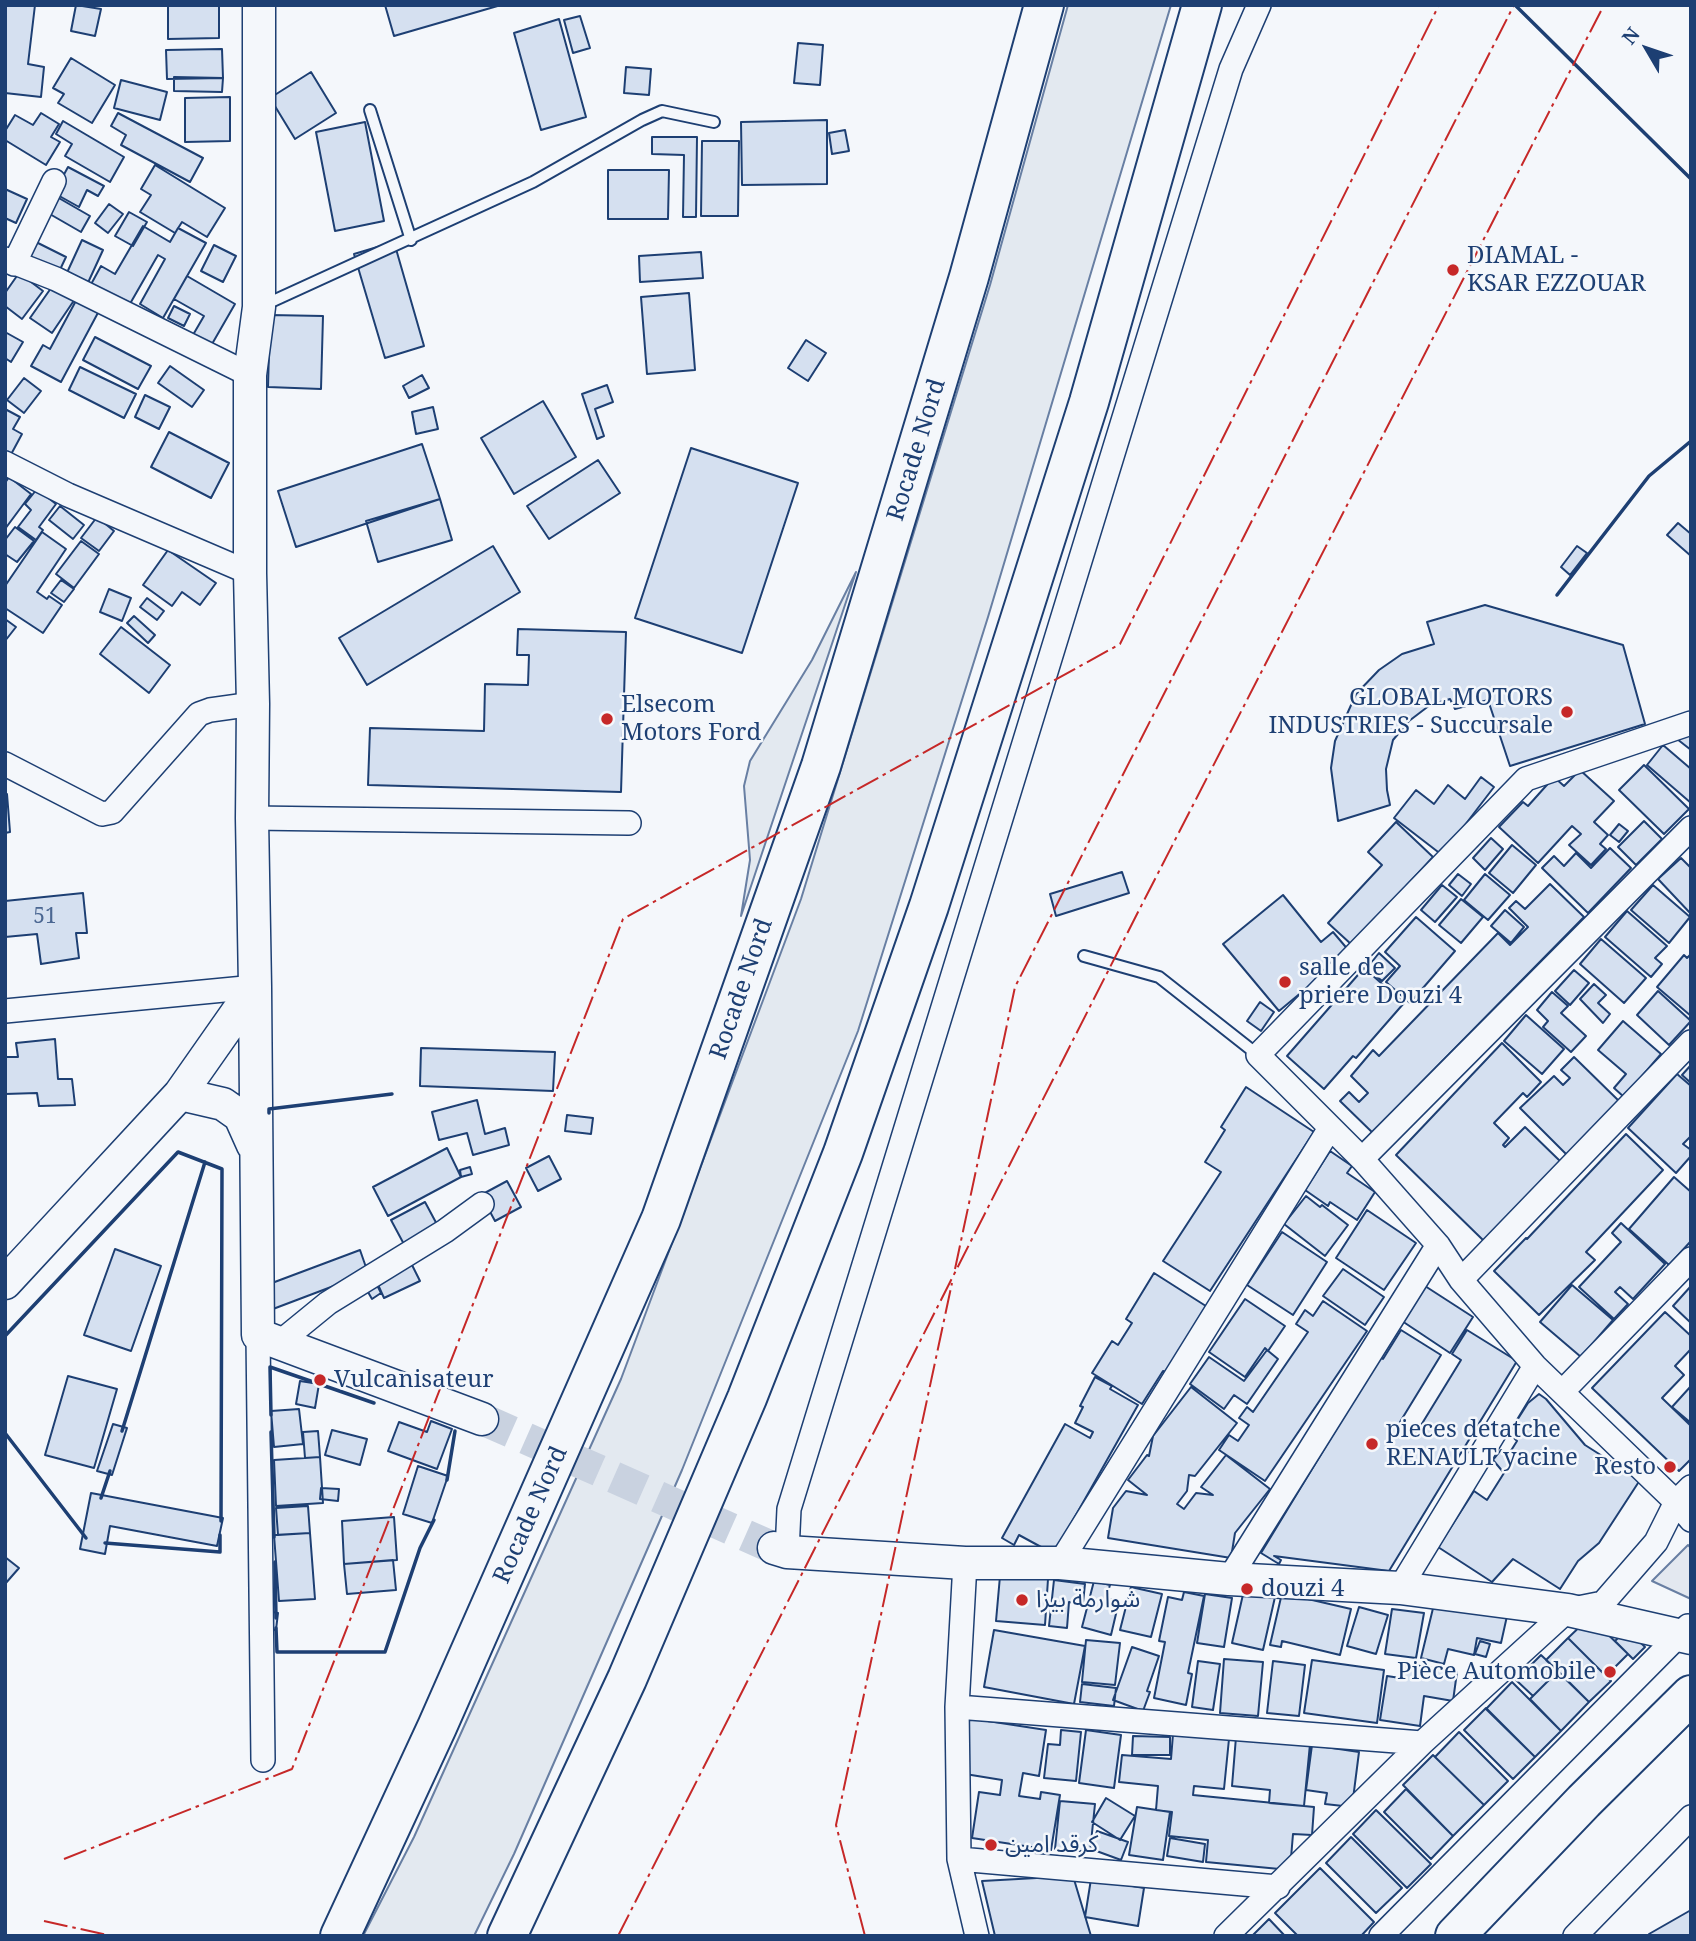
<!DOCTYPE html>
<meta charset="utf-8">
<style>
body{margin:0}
#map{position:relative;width:1696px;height:1941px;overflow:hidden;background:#f4f7fb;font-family:"Noto Serif",serif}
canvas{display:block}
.frame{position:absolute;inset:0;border:7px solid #1d3f73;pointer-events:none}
.north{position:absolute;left:1612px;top:14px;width:70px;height:70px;-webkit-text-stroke:5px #f4f7fb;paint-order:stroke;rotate:309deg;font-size:19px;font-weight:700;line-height:28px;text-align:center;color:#1d3f73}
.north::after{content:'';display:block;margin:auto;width:24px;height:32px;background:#1d3f73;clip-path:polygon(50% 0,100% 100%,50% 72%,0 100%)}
</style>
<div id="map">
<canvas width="1696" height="1941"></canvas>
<div class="frame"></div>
<div class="north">N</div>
</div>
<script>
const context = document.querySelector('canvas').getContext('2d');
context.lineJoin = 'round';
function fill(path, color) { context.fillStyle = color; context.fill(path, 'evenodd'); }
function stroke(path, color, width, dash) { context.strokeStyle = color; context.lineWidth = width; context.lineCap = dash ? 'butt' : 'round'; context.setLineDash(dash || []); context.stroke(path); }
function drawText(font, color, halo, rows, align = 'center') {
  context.font = font + ' "Noto Serif","Noto Sans Arabic",serif'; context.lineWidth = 5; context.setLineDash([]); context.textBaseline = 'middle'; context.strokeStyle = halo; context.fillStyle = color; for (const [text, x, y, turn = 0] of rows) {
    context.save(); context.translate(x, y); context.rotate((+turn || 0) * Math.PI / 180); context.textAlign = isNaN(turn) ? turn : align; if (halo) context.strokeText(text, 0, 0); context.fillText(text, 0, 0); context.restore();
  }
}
const green = new Path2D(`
 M1068 5H1171L988 617 858 1031 682 1470 514 1854 474 1936H363L414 1837 621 1379 801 899 990 285Z
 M856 572 741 916 750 860 744 786 750 761 812 660Z`);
const parking = new Path2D(`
 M1688 1545 1691 1548V1599L1652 1581Z`);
const building = new Path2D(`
 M5 5H35L28 64 44 67 41 97 5 93Z
 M76 5 101 9 95 36 71 31Z
 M168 5H219V38L168 39Z
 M385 5H501L394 36Z
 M580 16 590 48 573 53 564 20Z
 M559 19 586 117 541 130 514 33Z
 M798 43 823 45 820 85 794 83Z
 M222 49 223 78 167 79 166 50Z
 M71 58 115 85 92 123 58 103 64 94 53 88Z
 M626 67 651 69 649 95 624 93Z
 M311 72 336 113 295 139 270 98Z
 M174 77 223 78 222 92 174 91Z
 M121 80 167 92 160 120 114 108Z
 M230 97V141L185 142V98Z
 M41 113 59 124 51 137 60 142 46 165 5 140V131L15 115 33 125Z
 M118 113 203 158 190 182 121 145 126 135 111 126Z
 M827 120V184L742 185 741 122Z
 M63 121 124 157 110 182 65 156 72 144 56 134Z
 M365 122 384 221 335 231 316 132Z
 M845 130 849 151 832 154 829 133Z
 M652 137H697L696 217H683L684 155 652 154Z
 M702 141H739L738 216H701Z
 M155 165 225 208 207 237 182 222 175 233 140 212 151 195 141 189Z
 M68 167 104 186 98 196 87 190 79 207 54 193Z
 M608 170H669L668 219H608Z
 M5 189 27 199 16 223 5 218Z
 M57 197 90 216 81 232 48 213Z
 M109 204 123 214 108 233 95 223Z
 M129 212 147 222 133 246 115 236Z
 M143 226 170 242 178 228 206 243 163 318 140 304 165 259 158 255 127 309 89 288 101 266 115 274Z
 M82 240 103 250 86 287 65 277Z
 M34 241 66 257 56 278 23 261Z
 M394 242 424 346 385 358 354 254Z
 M214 245 236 256 223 282 201 271Z
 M701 252 703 278 640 282 639 256Z
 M19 273 43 291 22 319 5 306V293Z
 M187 276 235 304 208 351 190 340 204 316 174 299Z
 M56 281 77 296 52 333 30 318Z
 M689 293 695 370 647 374 641 297Z
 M78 297 100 309 61 382 31 366 43 345 50 349Z
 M174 306 190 314 184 326 168 318Z
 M270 315 323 316 321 389 268 387Z
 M5 332 23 342 11 362 5 358Z
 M95 337 151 366 138 389 83 360Z
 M806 340 826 353 808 381 788 368Z
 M170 366 204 390 192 407 158 383Z
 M80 367 136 394 124 418 69 390Z
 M422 375 429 388 409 398 403 386Z
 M24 378 41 391 24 413 7 400Z
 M607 385 613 402 595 409 604 436 597 439 582 394Z
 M145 395 170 407 159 429 135 417Z
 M543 401 576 457 514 494 481 438Z
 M433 407 438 429 416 434 412 412Z
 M5 409 20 417 13 429 22 434 8 460 5 459Z
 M169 432 229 463 211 498 151 467Z
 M422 444 440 499 296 547 278 491Z
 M691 448 798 483 742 653 635 618Z
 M598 460 620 493 549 539 527 506Z
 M9 477 31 494 5 529V483Z
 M37 489 56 504 39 527 43 530 36 540 18 527 31 510 25 504Z
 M440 499 452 540 378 562 366 521Z
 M60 506 84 525 73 539 49 520Z
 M97 517 114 531 99 551 81 538Z
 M1678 523 1691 534V556L1667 535Z
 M15 527 34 541 17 562 5 554V540Z
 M42 532 66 549 37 592 47 599 49 596 62 605 43 633 5 608V586Z
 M81 541 99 554 74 588 56 574Z
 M493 546 520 592 367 685 339 638Z
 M1577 546 1587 553 1570 575 1561 567Z
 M168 550 216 583 200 605 182 592 172 606 143 585Z
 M61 580 74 589 64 602 51 593Z
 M109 589 131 598 122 621 100 612Z
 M147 598 164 611 157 620 140 607Z
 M1485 605 1623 645 1645 724 1510 766 1488 700 1455 709 1450 699 1430 705 1409 721 1393 740 1386 769 1387 790 1390 805 1338 821 1331 768 1335 741 1356 694 1379 670 1402 654 1434 644 1427 622Z
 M134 616 155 635 148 643 127 623Z
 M5 619 16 627 5 641Z
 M121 627 170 665 149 693 100 654Z
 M518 629 626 632 621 792 368 785 370 728 484 731 485 684 528 685 529 655H517Z
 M1691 734V750L1677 739Z
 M1663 745 1691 769V803L1647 765Z
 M1644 765 1689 809 1664 834 1619 790Z
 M1580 770 1614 801 1594 822 1608 835 1600 844 1606 849 1591 865 1569 845 1581 834 1572 826 1538 863 1499 827 1523 802 1528 806 1554 777 1564 786Z
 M1481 777 1494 787 1442 855 1394 818 1416 790 1434 804 1448 785 1465 799Z
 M5 794H7L10 832 5 833Z
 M1644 821 1662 839 1636 865 1618 847Z
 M1396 822 1433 857 1352 945 1328 923 1382 865 1368 852Z
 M1619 824 1628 831 1619 842 1610 835Z
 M1491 838 1503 849 1485 870 1473 858Z
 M1512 845 1536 865 1513 893 1489 873Z
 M1610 848 1631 868 1588 913 1542 868 1554 856 1564 866 1576 853 1591 868Z
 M1681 858 1691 868V914L1658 879Z
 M1122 872 1129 893 1056 916 1050 894Z
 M1458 874 1471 884 1462 896 1449 885Z
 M1485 874 1510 895 1488 920 1464 900Z
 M1550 884 1584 917 1402 1102 1405 1106 1376 1136 1340 1101 1349 1092 1359 1102 1368 1093 1351 1076 1373 1050 1379 1056 1498 933 1510 945 1528 927 1509 908 1516 901 1525 909Z
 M1442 885 1457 897 1435 922 1421 910Z
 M1653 885 1690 917 1669 943 1631 910Z
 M83 893 87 933H76L79 958 41 964 37 934 5 937V901Z
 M1283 895 1321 942 1333 932 1350 952 1279 1011 1223 944Z
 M1461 899 1483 917 1461 943 1439 925Z
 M1505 910 1524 927 1511 943 1491 926Z
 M1627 911 1667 946 1655 958 1662 964 1651 977 1605 937Z
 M1416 917 1455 951 1410 1003 1386 982 1400 966 1385 952Z
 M1601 939 1646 978 1624 1003 1580 964Z
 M1379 953 1395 968 1382 981 1367 968Z
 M1691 954V1016L1657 987 1684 955 1687 958Z
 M1364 968 1404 1003 1356 1058 1353 1056 1324 1089 1287 1056Z
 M1574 970 1589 983 1570 1005 1555 991Z
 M1594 984 1606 995 1598 1003 1610 1014 1603 1023 1580 999Z
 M1658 991 1691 1021 1669 1045 1637 1015Z
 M1552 992 1568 1006 1561 1013 1586 1036 1571 1052 1543 1027 1548 1021 1537 1010Z
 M1260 1002 1274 1012 1261 1031 1247 1021Z
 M1526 1015 1564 1049 1542 1074 1504 1041Z
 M1623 1021 1661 1054 1624 1097 1614 1088 1626 1074 1598 1050Z
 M55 1039 58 1079H72L75 1105 39 1106 37 1093 5 1094V1057H18L16 1043Z
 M1502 1043 1541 1082 1527 1097 1523 1093 1494 1123 1509 1138 1503 1145 1505 1147 1525 1127 1561 1162 1485 1242 1396 1155Z
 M421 1048 555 1052 553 1091 420 1086Z
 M1574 1057 1621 1103 1568 1156 1520 1108 1554 1076 1563 1085 1570 1078 1561 1070Z
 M1691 1065V1083L1682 1075Z
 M1677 1074 1691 1086V1136L1683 1144 1691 1150V1156L1676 1173 1628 1128Z
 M1246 1087 1314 1132 1210 1291 1163 1261 1221 1172 1205 1162 1225 1130 1221 1127Z
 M477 1100 485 1134 505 1128 509 1145 473 1155 467 1133 439 1140 432 1112Z
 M567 1115 593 1118 591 1134 565 1131Z
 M1626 1134 1663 1170 1586 1252 1595 1260 1539 1315 1494 1271 1526 1238 1527 1239Z
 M447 1148 461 1177 388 1216 373 1187Z
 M1330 1151 1352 1166 1347 1173 1375 1192 1357 1220 1330 1202 1328 1206 1305 1190Z
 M549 1156 561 1179 538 1191 526 1168Z
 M470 1167 472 1174 461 1177 460 1170Z
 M1674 1177 1691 1192V1241L1669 1265 1629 1229Z
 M507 1181 521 1207 495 1221 481 1195Z
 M1306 1196 1320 1207 1322 1205 1348 1225 1325 1256 1284 1224Z
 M425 1202 440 1230 406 1248 391 1220Z
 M1367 1210 1416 1243 1384 1290 1336 1258Z
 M1621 1223 1665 1264 1633 1299 1620 1287 1615 1292 1628 1304 1614 1319 1579 1287 1621 1242 1612 1233Z
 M1282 1232 1327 1262 1293 1315 1247 1285Z
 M115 1249 161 1266 131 1351 84 1335Z
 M360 1250 368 1273 273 1309 264 1286Z
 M410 1261 420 1281 384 1298 375 1278Z
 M1343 1269 1384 1297 1365 1325 1323 1296Z
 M1154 1273 1209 1308 1167 1373 1163 1371 1142 1404 1092 1373 1112 1341 1118 1345 1132 1323 1126 1319Z
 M374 1279 381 1293 372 1299 364 1285Z
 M1572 1285 1613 1320 1581 1357 1540 1322Z
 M1425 1286 1473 1317 1450 1353 1402 1321Z
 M1691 1286V1323L1673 1306Z
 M1245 1299 1285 1326 1268 1351 1265 1348 1245 1377 1209 1352Z
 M1323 1301 1367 1331 1265 1481 1219 1450 1229 1435 1238 1441 1249 1425 1239 1418 1247 1407 1253 1412 1308 1332 1296 1324 1305 1310 1313 1316Z
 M1665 1312 1691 1336V1349L1675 1366 1684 1375 1662 1398 1691 1426V1459L1679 1471 1592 1388Z
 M1401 1330 1441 1355 1400 1422 1402 1423 1396 1432 1415 1435 1461 1360 1452 1354 1467 1330 1517 1361 1389 1571 1274 1556 1281 1560 1279 1564 1261 1553 1380 1357 1383 1359Z
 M1267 1350 1278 1359 1247 1404 1234 1395 1224 1409 1190 1384 1209 1357 1244 1381Z
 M68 1376 117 1389 94 1468 45 1455Z
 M1095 1377 1112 1386 1110 1389 1138 1405 1054 1554 1019 1535 1014 1545 1002 1538 1065 1424 1090 1438 1093 1432 1075 1423 1083 1407 1080 1406Z
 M300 1381 319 1384 315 1408 296 1404Z
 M1691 1386V1423L1672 1407Z
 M1191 1387 1237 1423 1195 1476 1189 1475 1187 1491 1177 1504 1184 1509 1196 1493 1213 1495 1201 1487 1226 1455 1270 1489 1235 1533 1231 1558 1108 1538 1113 1508 1126 1491 1147 1495 1128 1480 1147 1455 1149 1456 1153 1436Z
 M1539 1394 1546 1399 1585 1445 1640 1480 1599 1543 1578 1561 1560 1589 1513 1559 1492 1582 1438 1547 1474 1491 1487 1500 1504 1473 1493 1460 1501 1450 1507 1457 1517 1441 1509 1433 1528 1403Z
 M299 1409 303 1444 274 1447 271 1411Z
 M431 1421 452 1429 437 1469 388 1451 399 1422 427 1432Z
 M113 1424 127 1428 112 1475 97 1471Z
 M332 1430 367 1439 360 1465 325 1455Z
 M318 1431 320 1457 305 1458 303 1432Z
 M320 1457 323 1503 276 1506 274 1460Z
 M418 1466 448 1476 432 1523 403 1514Z
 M321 1488 339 1489 338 1501 320 1499Z
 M91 1493 223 1518 217 1546 110 1526 105 1554 80 1549Z
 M308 1506 310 1533 278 1535 276 1508Z
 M394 1517 397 1560 344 1564 342 1521Z
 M310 1533 315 1599 279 1601 274 1535Z
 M5 1557 19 1568 5 1584Z
 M393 1560 396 1590 347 1594 344 1564Z
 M1000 1576 1048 1579 1045 1625 996 1621Z
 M1054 1580 1085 1584 1083 1603 1069 1602 1067 1628 1049 1626Z
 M1094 1581 1110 1585 1106 1598 1119 1601 1111 1635 1082 1627Z
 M1131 1587 1162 1594 1151 1637 1120 1630Z
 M1244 1590 1275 1597 1263 1650 1232 1643Z
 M1184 1592 1204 1596 1188 1673 1192 1674 1186 1705 1154 1698 1165 1642 1159 1641 1168 1597 1182 1600Z
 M1282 1593 1351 1609 1340 1655 1282 1641 1281 1647 1270 1645Z
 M1205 1594 1232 1598 1224 1647 1197 1643Z
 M1435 1600 1507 1616 1501 1643 1477 1638 1474 1655 1448 1649 1444 1664 1421 1658Z
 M1359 1607 1388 1615 1376 1654 1347 1646Z
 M1392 1609 1424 1613 1416 1658 1385 1654Z
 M267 1611 278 1613 276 1630 264 1629Z
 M1590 1617 1628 1654 1606 1676 1568 1638Z
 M1627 1629 1645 1647 1633 1659 1615 1641Z
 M994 1630 1085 1646 1074 1704 984 1687Z
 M1568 1638 1611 1681 1589 1702 1546 1660Z
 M1086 1640 1120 1643 1115 1685 1082 1682Z
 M1480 1641 1490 1644 1486 1657 1475 1654Z
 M1132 1647 1159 1656 1147 1691 1150 1692 1143 1711 1113 1700Z
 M1541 1655 1558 1671 1533 1696 1516 1680Z
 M1224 1659 1263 1662 1258 1716 1220 1713Z
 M1312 1660 1384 1670 1377 1723 1304 1713Z
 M1198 1661 1220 1664 1213 1710 1192 1707Z
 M1273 1661 1305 1665 1299 1716 1267 1713Z
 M1402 1663 1457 1672 1453 1701 1424 1696 1420 1726 1380 1720 1387 1676 1400 1678Z
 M1558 1671 1589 1702 1561 1731 1530 1699Z
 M1512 1682 1561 1731 1535 1757 1486 1709Z
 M1082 1684 1116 1688 1114 1706 1080 1702Z
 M1486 1708 1535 1757 1513 1779 1464 1730Z
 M968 1718 1046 1730 1039 1776 1023 1773 1019 1796 1040 1799 1041 1792 1060 1795 1051 1850 972 1838 979 1792 1000 1795 1002 1780 959 1773Z
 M1061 1730 1081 1732 1076 1781 1044 1778 1048 1744 1060 1745Z
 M1086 1730 1121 1735 1114 1788 1079 1783Z
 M1459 1732 1508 1781 1484 1805 1435 1757Z
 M1173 1734 1229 1739 1224 1789 1194 1786 1193 1795 1314 1807 1312 1835 1293 1834 1290 1870 1206 1862 1208 1840 1169 1836 1172 1812 1156 1810 1158 1786 1119 1782 1122 1755 1171 1759Z
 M1133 1736 1170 1737V1755H1132Z
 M1236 1737 1310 1744 1304 1806 1269 1803 1270 1790 1232 1786Z
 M1312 1745 1359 1752 1352 1807 1325 1804 1327 1793 1306 1790Z
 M1433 1755 1484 1805 1453 1836 1403 1785Z
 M1406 1789 1453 1836 1431 1859 1384 1812Z
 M1106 1798 1135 1816 1120 1840 1092 1822Z
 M1060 1801 1095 1804 1090 1852 1055 1849Z
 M1137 1807 1170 1812 1163 1860 1129 1855Z
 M1376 1810 1431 1864 1407 1888 1353 1834Z
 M1097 1831 1128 1842 1121 1860 1091 1849Z
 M1351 1837 1402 1888 1376 1913 1326 1863Z
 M1170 1838 1205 1844 1203 1862 1167 1856Z
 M1320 1868 1374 1922 1361 1936H1298L1275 1913Z
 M1073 1876 1091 1936H995L982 1881Z
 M1091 1879 1144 1888 1138 1926 1085 1917Z
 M1691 1910V1936H1650L1649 1934Z
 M1269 1919 1285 1936H1252Z`);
const secondaryTunnel = new Path2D(`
 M482 1419 774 1548`);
const lane = new Path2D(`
 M370 110 411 240
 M262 306 533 182 642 120 662 111 714 122
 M1084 956 1159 977 1258 1055`);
const street = new Path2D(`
 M5 259 56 279 250 375
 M14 264 54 181
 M5 463 68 495 250 573
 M1691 723 1526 779 1258 1055 1362 1159 1438 1245 1461 1280 1535 1366 1676 1502 1691 1520
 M5 764 102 814 112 812 199 714 210 710 253 704
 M252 818 629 823
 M5 1011 255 987
 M1362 1159 1691 828
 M1461 1280 1691 1042
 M258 1335 263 1760
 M279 1343 328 1303 445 1231 482 1204
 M1563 1391 1691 1259
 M787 1552 789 1509 1231 69 1259 5
 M965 1563 957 1707 959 1859 977 1936
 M1060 1563 1330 1128
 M1229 1579 1438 1245
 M1400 1588 1535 1366
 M957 1707 1422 1743
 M959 1859 1278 1887
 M1226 1936 1422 1743 1568 1610 1603 1603 1656 1542 1676 1502 1691 1487
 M1381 1936 1688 1626
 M1575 1936 1691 1817`);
const secondary = new Path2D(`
 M255 987 258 1335 482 1419
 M180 1094 223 1104 240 1116 253 1145
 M5 1283 180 1094 255 987 252 818 253 704 250 573V375L259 307V5
 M774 1548 787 1552 965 1563H1060L1229 1579 1400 1588 1568 1610 1691 1638`);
const highway = new Path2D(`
 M340 1936 437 1727 661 1219 821 766 969 277 1044 5
 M507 1936 627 1679 747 1398 843 1153 929 906 1089 402 1202 5
 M1455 1936 1584 1801 1691 1695`);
const wall = new Path2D(`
 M1515 5 1691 179
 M1557 595 1649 476 1691 441
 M269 1113V1109L392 1094
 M5 1336 178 1152 222 1169 221 1521
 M271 1415 270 1367 374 1403
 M122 1431 205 1162
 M271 1432 274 1537
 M5 1433 86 1538
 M447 1480 455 1431
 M101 1498 110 1471
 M105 1543 220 1552V1535
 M275 1562 276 1618
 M276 1628 277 1652H385L420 1548 434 1520`);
const power = new Path2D(`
 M955 1269 1015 987 1514 5
 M64 1859 292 1769 623 919 1120 644 1439 5
 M44 1921 112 1936
 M618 1936 1136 916 1604 5
 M865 1936 836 1825 952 1283`);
const markers = [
 [1453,270,7,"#c62828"],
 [1567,712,7,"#c62828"],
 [607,719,7,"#c62828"],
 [1285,982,7,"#c62828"],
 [320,1380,7,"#c62828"],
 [1372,1444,7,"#c62828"],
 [1670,1467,7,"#c62828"],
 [1247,1589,7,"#c62828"],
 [1022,1600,7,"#c62828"],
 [1610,1672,7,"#c62828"],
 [991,1845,7,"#c62828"]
];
const numberNames = [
 ["51",45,917]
];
const poiNames = [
 ["DIAMAL -",1467,256],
 ["KSAR EZZOUAR",1467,284],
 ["GLOBAL MOTORS",1553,698,"right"],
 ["INDUSTRIES - Succursale",1553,726,"right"],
 ["Elsecom",621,705],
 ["Motors Ford",621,733],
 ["salle de",1299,968],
 ["priere Douzi 4",1299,996],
 ["Vulcanisateur",334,1380],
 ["pieces detatche",1386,1430],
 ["RENAULT yacine",1386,1458],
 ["Resto",1656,1467,"right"],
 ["douzi 4",1261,1589],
 ["شوارمة بيزا",1036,1600],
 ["Pièce Automobile",1596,1672,"right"],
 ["كرقد امين",1005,1845]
];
const streetNames = [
 ["Rocade Nord",917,450,-73],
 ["Rocade Nord",742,989,-71],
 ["Rocade Nord",531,1515,-66]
];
fill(green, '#e3e9f0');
stroke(green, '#687fa3', 2);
fill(parking, '#e3e8f0');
stroke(parking, '#687fa3', 2);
fill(building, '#d5e0f0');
stroke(building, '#1d3f73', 2);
stroke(secondaryTunnel, '#c9d2e0', 32, [32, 16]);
stroke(lane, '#1d3f73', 14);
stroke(street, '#1d3f73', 26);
stroke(secondary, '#1d3f73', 35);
stroke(highway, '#1d3f73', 42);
stroke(lane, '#f4f7fb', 10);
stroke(street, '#f4f7fb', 23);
stroke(secondary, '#f4f7fb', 32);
stroke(highway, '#f4f7fb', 38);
stroke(wall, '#1d3f73', 3.5);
stroke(power, '#c62828', 2, [24, 5, 3.5, 5]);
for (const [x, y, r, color] of markers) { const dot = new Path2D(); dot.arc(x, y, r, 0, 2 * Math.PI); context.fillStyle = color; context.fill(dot); stroke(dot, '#f4f7fb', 2.5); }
drawText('21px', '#4b6792', null, numberNames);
drawText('24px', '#1d3f73', '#f4f7fb', poiNames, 'left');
drawText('24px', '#1d3f73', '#f4f7fb', streetNames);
</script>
